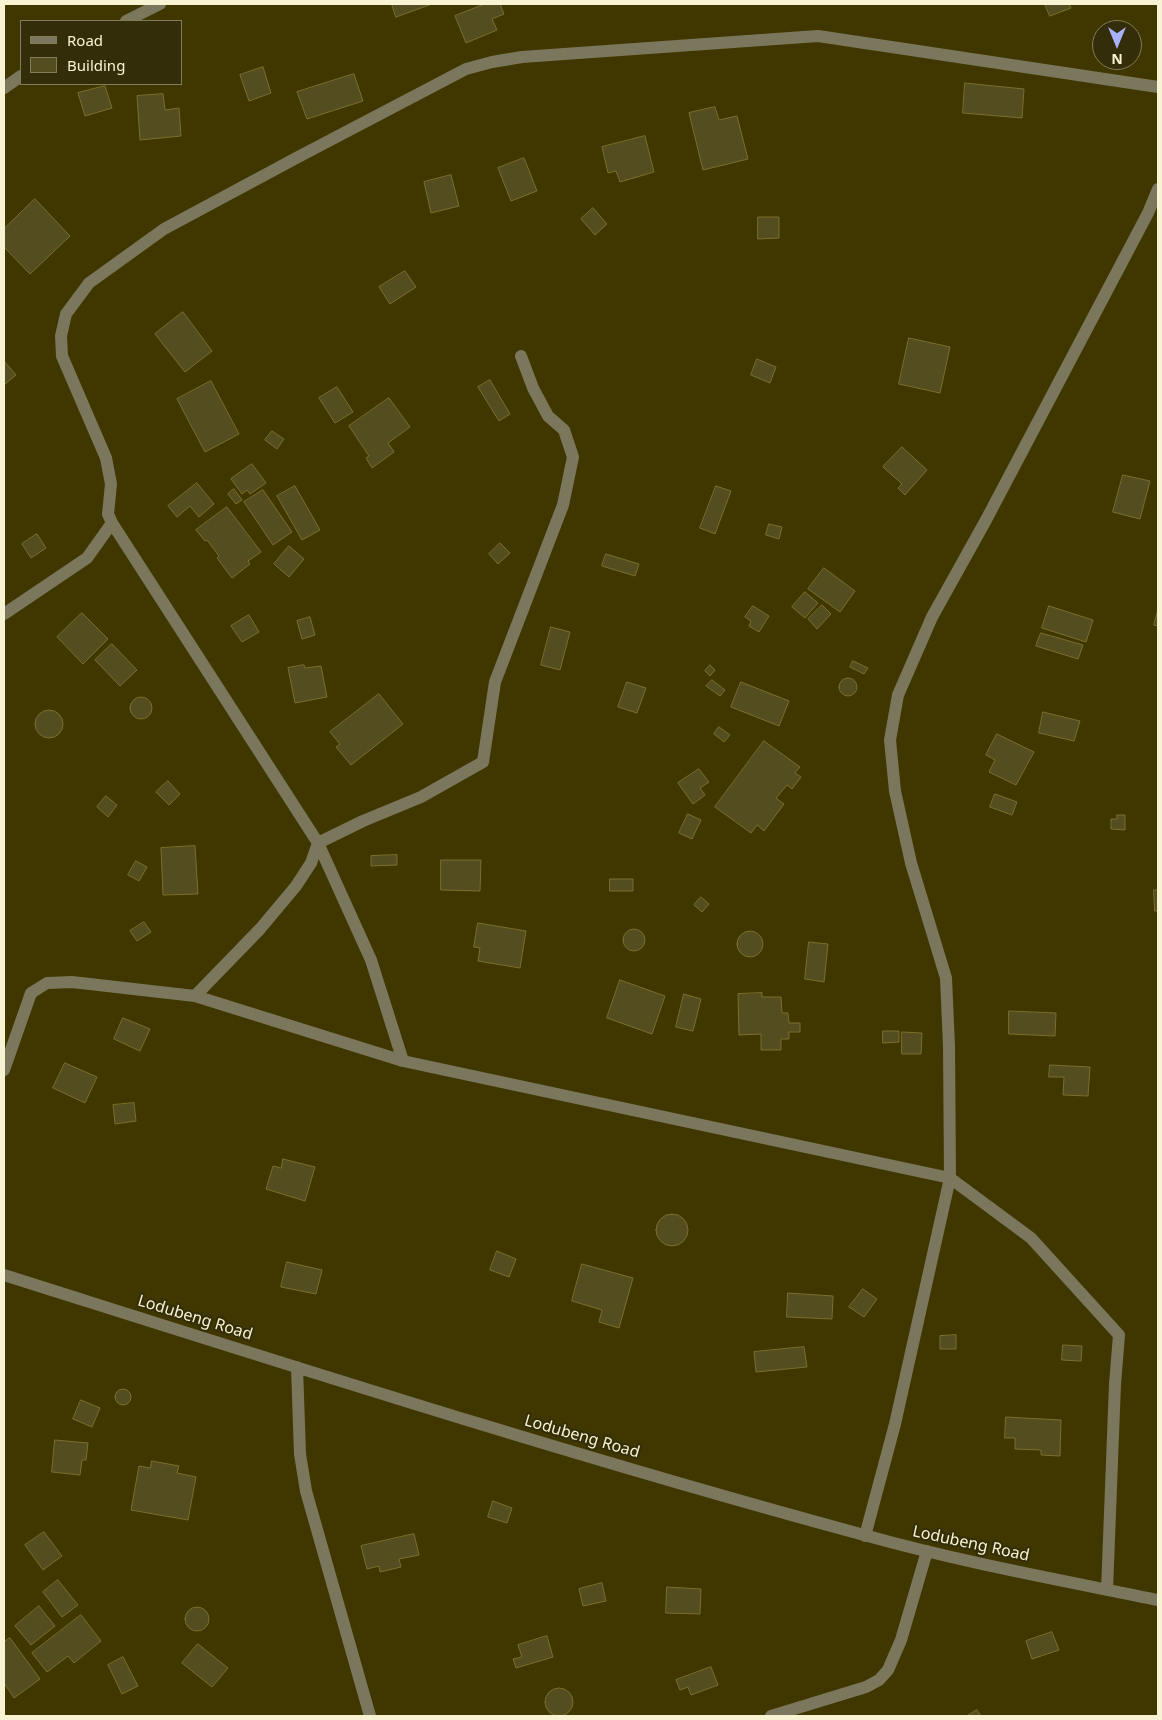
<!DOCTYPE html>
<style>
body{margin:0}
#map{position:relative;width:1162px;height:1720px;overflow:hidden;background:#403700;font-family:"Noto Sans",sans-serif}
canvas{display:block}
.frame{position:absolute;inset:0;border:5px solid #f8f3d2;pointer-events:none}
.legend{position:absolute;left:20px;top:20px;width:162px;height:65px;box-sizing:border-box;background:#332d09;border:1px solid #827c59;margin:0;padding:6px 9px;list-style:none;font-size:15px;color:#f8f3d2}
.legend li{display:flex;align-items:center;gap:10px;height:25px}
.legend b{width:25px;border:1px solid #827c59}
.north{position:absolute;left:1092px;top:20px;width:50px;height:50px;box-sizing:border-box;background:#332d09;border:1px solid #827c59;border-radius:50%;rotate:180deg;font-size:14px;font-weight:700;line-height:20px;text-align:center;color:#f8f3d2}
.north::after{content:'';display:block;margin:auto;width:18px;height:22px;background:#a9b0fc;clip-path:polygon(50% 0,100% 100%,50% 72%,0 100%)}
</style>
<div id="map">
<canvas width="1162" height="1720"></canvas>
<div class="frame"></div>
<ul class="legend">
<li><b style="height:6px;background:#7b775c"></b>Road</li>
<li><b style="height:14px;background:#544d20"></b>Building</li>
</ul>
<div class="north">N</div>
</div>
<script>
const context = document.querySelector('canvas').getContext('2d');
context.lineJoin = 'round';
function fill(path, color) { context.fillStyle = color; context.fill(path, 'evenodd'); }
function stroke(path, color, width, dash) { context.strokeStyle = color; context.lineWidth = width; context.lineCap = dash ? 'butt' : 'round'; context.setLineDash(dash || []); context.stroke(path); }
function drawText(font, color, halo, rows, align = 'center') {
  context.font = font + ' "Noto Sans",sans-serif'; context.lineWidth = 4; context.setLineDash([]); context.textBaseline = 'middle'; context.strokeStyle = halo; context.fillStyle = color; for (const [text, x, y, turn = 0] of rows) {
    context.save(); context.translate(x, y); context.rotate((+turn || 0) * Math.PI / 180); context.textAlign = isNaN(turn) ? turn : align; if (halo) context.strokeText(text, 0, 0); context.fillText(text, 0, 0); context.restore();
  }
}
const building = new Path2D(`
 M392 4H432L396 17Z
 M485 4H500L504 14 492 19 497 30 466 43 455 16Z
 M1045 4H1069L1071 8 1050 16Z
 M263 67 271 93 249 101 240 75Z
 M354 74 363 101 307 119 297 92Z
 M965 83 1024 89 1022 118 963 113Z
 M105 86 112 108 85 116 78 93Z
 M163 94 165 110 179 108 181 136 140 140 137 96Z
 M715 107 719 120 737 116 748 159 703 170 689 113Z
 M645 136 654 172 620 182 616 171 608 173 602 147Z
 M524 158 537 191 511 201 498 168Z
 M451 175 459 206 431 213 424 182Z
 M35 199 70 236 30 274 4 247V229Z
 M593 208 607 224 595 235 581 219Z
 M758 217H779V238L758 239Z
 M405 271 416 287 390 304 379 287Z
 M183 312 212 351 185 372 155 334Z
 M909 338 950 347 940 393 899 384Z
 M757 359 776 367 770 383 751 375Z
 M4 361 16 375 4 385Z
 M490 380 510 414 499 421 478 387Z
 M211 381 239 434 205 452 177 399Z
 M337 387 353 412 335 423 319 398Z
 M389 398 410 427 388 443 394 452 372 468 366 458 369 456 349 426Z
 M272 431 284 439 277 449 265 440Z
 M902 447 927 470 905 495 898 488 902 484 883 467Z
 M252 464 266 483 250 494 247 490 242 494 231 479Z
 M1123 475 1150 481 1140 519 1113 512Z
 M197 483 214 504 199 517 190 506 177 517 168 506Z
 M295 486 320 530 302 540 277 496Z
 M716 486 731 491 715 534 700 528Z
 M234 489 242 500 236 504 228 494Z
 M263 490 292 532 273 545 244 502Z
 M227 507 261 552 248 561 250 564 232 578 217 558 219 556 207 540 205 541 196 530Z
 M769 524 782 527 779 539 766 535Z
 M37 534 46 548 31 558 22 544Z
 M500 543 510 553 498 564 489 554Z
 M289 546 304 559 289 577 274 564Z
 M606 554 639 564 635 576 602 566Z
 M824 568 855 591 840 612 808 589Z
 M805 592 818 603 805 618 792 607Z
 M822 605 831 614 817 629 808 619Z
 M753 606 769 616 759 632 749 626 751 621 745 617Z
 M1049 606 1093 620 1086 642 1042 628Z
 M1158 610V626L1154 625Z
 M82 613 108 639 83 664 57 637Z
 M249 615 259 632 242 642 231 626Z
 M310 617 315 635 302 639 297 621Z
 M551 627 570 632 560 670 541 665Z
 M1041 633 1083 645 1078 659 1036 646Z
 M112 644 137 670 120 686 95 660Z
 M853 661 868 668 864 674 850 667Z
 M304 665 305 668 321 666 327 697 295 703 288 668Z
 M710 665 715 670 710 676 705 671Z
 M839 687a9 9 0 1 1 18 0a9 9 0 1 1-18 0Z
 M712 680 725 690 720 696 706 686Z
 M627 682 646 688 637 713 618 707Z
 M741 682 789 701 779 726 731 707Z
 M379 694 403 724 351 765 336 747 340 744 330 732Z
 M130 708a11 11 0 1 1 22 0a11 11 0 1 1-22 0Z
 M35 724a14 14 0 1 1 28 0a14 14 0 1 1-28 0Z
 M1043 712 1080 721 1074 741 1039 733Z
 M719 727 730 735 724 742 714 734Z
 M997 734 1034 752 1016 785 989 772 995 760 986 755Z
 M764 741 800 767 795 773 801 777 792 789 787 785 776 798 784 804 764 831 757 825 751 833 715 807Z
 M699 769 709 782 700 788 705 795 693 804 678 783Z
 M168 781 180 794 169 805 156 792Z
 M995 794 1017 802 1012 815 990 807Z
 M106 796 117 805 108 817 97 807Z
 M688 814 701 820 692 839 679 833Z
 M1117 815H1125V830L1111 829V819H1117Z
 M195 846 198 894 163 895 161 848Z
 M397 855V865L371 866V856Z
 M441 860H481L480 891 441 890Z
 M136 861 147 867 139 881 128 875Z
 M610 879H633V891H610Z
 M1154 890H1158V911H1155Z
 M701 897 709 904 702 912 694 905Z
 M144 922 151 932 137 941 130 931Z
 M478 923 526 931 520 968 478 961 480 948 474 947Z
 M623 940a11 11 0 1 1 22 0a11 11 0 1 1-22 0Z
 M737 944a13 13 0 1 1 26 0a13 13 0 1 1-26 0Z
 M809 942 828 944 824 982 805 979Z
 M620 980 665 996 652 1034 607 1018Z
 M762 993V997H781L782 1013H788L789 1023H800V1032H789V1039H781V1050H761V1034L739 1035 738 994Z
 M684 994 701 999 693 1031 676 1027Z
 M1009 1011 1056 1013 1055 1036 1009 1034Z
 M123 1018 150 1029 140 1051 114 1039Z
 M883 1031H899V1042L883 1043Z
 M902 1032 922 1033 921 1054H902Z
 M65 1063 97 1077 85 1103 53 1088Z
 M1050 1065 1090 1067 1088 1096 1063 1095 1064 1077H1049Z
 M134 1103 136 1121 115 1124 113 1105Z
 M283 1159 315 1167 305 1201 266 1189 273 1166 281 1168Z
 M656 1230a16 16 0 1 1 32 0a16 16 0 1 1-32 0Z
 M497 1251 516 1259 509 1277 490 1270Z
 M287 1262 322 1270 316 1294 281 1287Z
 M582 1264 633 1278 619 1328 599 1322 602 1310 572 1301Z
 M863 1289 877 1299 864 1317 849 1307Z
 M788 1293 833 1296 832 1319 787 1317Z
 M956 1335V1349H940V1336Z
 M1063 1345 1082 1346 1081 1361 1062 1360Z
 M804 1347 807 1367 756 1372 754 1352Z
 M115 1397a8 8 0 1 1 16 0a8 8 0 1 1-16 0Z
 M81 1400 100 1408 92 1427 73 1419Z
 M1006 1417 1061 1420 1060 1456 1041 1455V1450L1015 1449V1438H1005Z
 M55 1440 88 1443 86 1460H82L80 1475 52 1472Z
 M152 1461 179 1466 177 1473 196 1477 188 1520 131 1510 139 1466 150 1468Z
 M493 1501 512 1508 507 1523 488 1517Z
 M44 1532 62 1556 43 1570 25 1545Z
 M414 1534 419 1555 399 1559 401 1567 380 1572 379 1566 367 1569 361 1546Z
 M58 1580 78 1605 62 1617 43 1592Z
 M602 1583 606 1601 583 1606 579 1589Z
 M667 1587 701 1589 700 1614 666 1613Z
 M39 1606 55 1626 31 1645 15 1626Z
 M185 1619a12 12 0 1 1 24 0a12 12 0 1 1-24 0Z
 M81 1615 101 1641 74 1663 68 1656 47 1672 32 1653Z
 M1052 1632 1059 1650 1032 1659 1026 1641Z
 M547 1636 553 1657 516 1668 513 1659 522 1657 518 1645Z
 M10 1638 40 1679 14 1698 4 1683V1642Z
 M198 1644 228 1668 212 1687 182 1663Z
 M123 1657 138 1686 122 1694 108 1665Z
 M711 1667 718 1685 691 1695 688 1687 680 1690 676 1680Z
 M545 1702a14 14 0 1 1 28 0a14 14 0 1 1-28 0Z
 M977 1710 981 1716H967Z`);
const minor = new Path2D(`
 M126 21 160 4
 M4 88 21 76
 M112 523 318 843 371 960 403 1061
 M4 614 87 558 112 523 108 514 111 484 106 458 62 356 61 336 66 314 89 283 164 229 300 156 466 69 492 62 522 57 818 36 1158 87
 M195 996 260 929 296 886 311 863 318 843 363 821 421 797 483 762 495 682 563 505 573 457 564 430 548 416 533 388 521 356
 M4 1070 31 993 47 983 72 982 195 996 403 1061 950 1178 1031 1238 1119 1335 1115 1384 1107 1590
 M4 1275C289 1365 575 1457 864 1535 961 1562 1060 1580 1158 1600
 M297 1367 300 1454 306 1491 370 1716
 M865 1536 895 1424 950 1178 949 1046 946 978 911 863 895 791 890 740 898 695 932 617 986 520 1148 213 1158 189
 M771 1716 866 1687 879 1680 888 1670 901 1640 927 1551`);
const streetNames = [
 ["Lodubeng Road",195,1318,17],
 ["Lodubeng Road",582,1437,16],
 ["Lodubeng Road",971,1544,12]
];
fill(building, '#544d20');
stroke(building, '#7a6f2c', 1);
stroke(minor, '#7b775c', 12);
drawText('16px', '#f8f3d2', '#332d09', streetNames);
</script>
